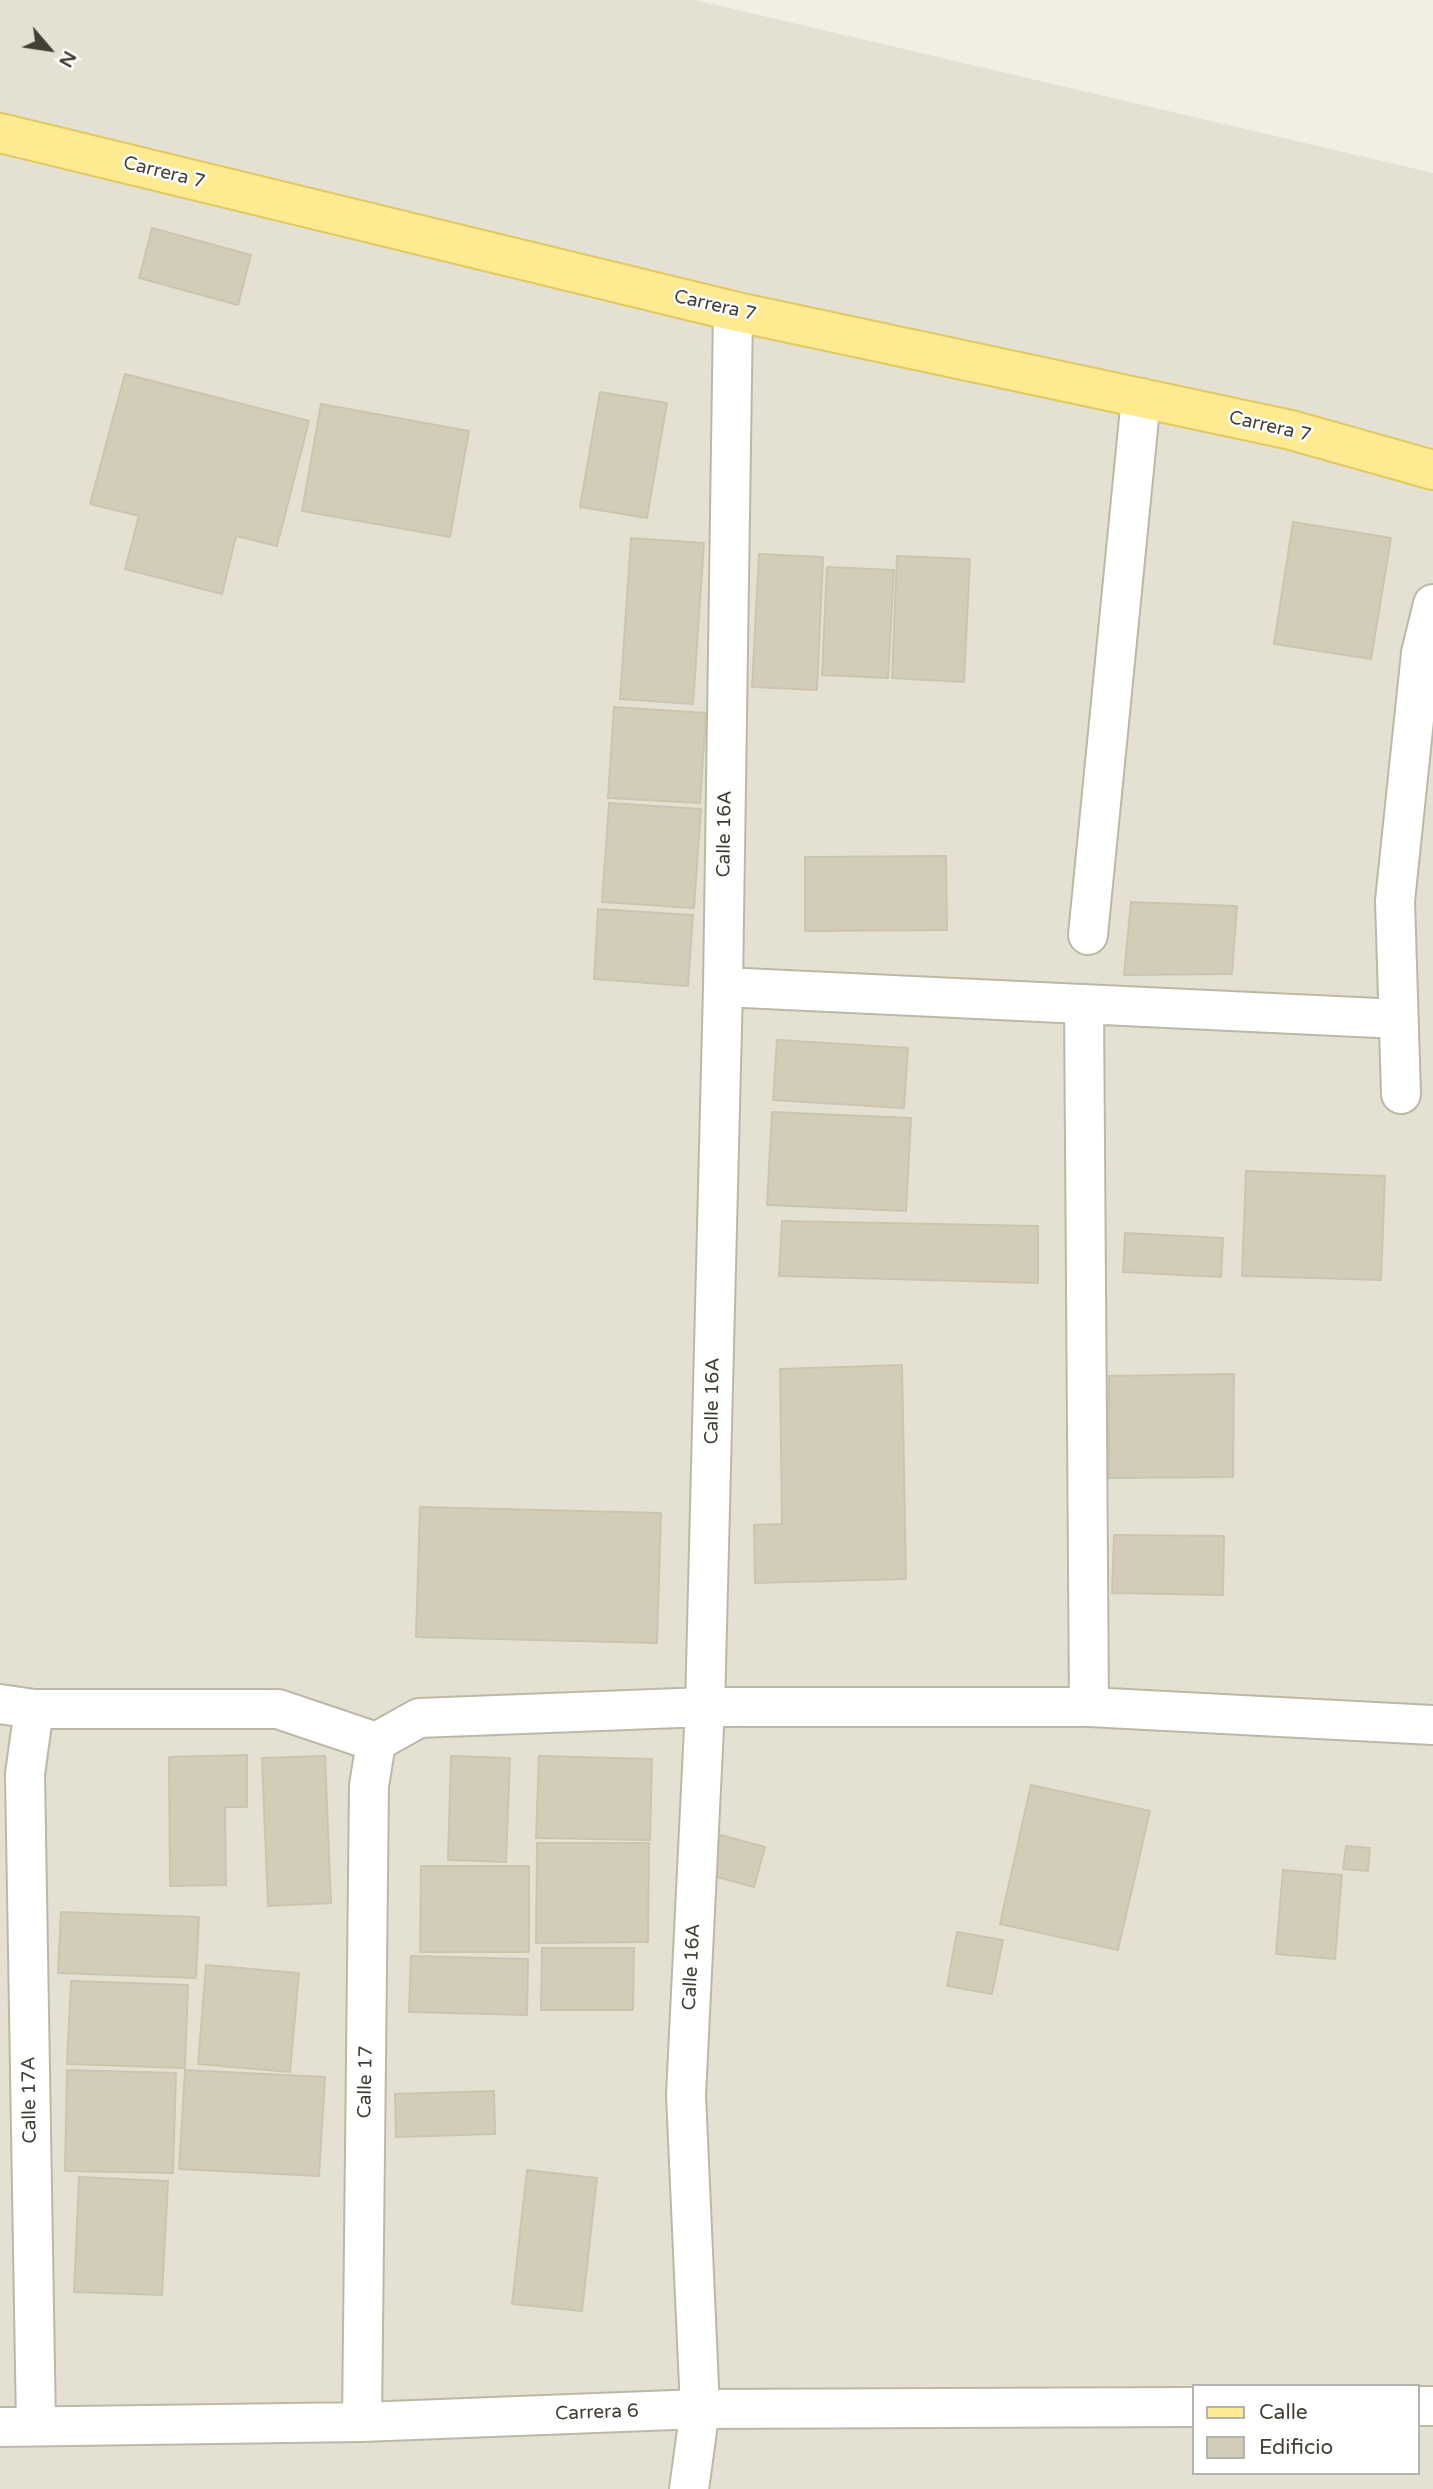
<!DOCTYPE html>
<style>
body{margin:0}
#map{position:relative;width:1433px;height:2489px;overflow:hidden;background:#f1efe3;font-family:"Varela Round",sans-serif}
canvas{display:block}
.legend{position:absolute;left:1192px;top:2384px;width:228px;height:91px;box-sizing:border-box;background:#fff;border:2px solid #b4b2ae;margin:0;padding:9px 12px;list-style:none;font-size:21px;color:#433f34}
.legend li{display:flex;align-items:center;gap:14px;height:35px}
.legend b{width:35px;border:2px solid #b4b2ae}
.north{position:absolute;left:14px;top:14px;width:70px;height:70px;-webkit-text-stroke:5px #fff;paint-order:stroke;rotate:119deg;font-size:19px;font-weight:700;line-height:28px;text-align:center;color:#433f34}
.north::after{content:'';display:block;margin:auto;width:24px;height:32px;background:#433f34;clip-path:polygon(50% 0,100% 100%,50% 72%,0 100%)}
</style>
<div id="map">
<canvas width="1433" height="2489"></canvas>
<ul class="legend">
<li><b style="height:9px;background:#fdea91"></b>Calle</li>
<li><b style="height:19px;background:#d3ccb9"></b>Edificio</li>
</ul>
<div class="north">N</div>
</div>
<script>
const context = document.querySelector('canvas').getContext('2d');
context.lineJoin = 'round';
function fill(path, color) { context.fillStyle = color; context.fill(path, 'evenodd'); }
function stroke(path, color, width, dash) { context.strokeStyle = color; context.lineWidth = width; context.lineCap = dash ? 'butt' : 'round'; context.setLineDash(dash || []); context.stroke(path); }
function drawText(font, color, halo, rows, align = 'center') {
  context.font = font + ' "Varela Round",sans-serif'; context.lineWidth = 5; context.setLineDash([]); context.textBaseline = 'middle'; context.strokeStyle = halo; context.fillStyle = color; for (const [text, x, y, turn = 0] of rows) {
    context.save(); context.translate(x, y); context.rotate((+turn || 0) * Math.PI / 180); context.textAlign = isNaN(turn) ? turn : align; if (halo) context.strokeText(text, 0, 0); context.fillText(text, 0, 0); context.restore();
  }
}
const residential = new Path2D(`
 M0 0H695L1433 173V2489H0ZM1193 2386H1417V2473H1193Z`);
const building = new Path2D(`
 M152 228 251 255 238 305 139 278Z
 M125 374 309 421 277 546 236 536 222 594 125 569 139 516 90 504Z
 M600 392 667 403 647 518 580 507Z
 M321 404 469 431 450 537 302 511Z
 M1293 522 1391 538 1371 659 1274 644Z
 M631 538 704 543 693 704 620 699Z
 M759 554 823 557 817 690 752 687Z
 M897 556 970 559 964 682 892 678Z
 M827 567 894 570 888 678 822 675Z
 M614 707 706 713 700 803 608 798Z
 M609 803 701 809 694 908 602 902Z
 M946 856 947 930 805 931V857Z
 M1131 902 1237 906 1232 974 1124 975Z
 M598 909 693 915 688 986 594 979Z
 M777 1040 908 1048 904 1108 773 1100Z
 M772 1112 911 1118 906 1211 767 1205Z
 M1246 1171 1385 1176 1381 1280 1242 1276Z
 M782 1221 1038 1226V1283L779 1276Z
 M1125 1233 1223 1238 1221 1277 1123 1272Z
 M902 1365 906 1579 755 1583 754 1525 782 1524 780 1369Z
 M1234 1374 1233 1477 1109 1478V1376Z
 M420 1507 661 1513 657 1643 416 1637Z
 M1114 1535 1224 1536 1223 1595 1112 1593Z
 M247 1755V1807H225L226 1885 170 1886 169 1757Z
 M325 1756 331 1903 268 1906 262 1758Z
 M451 1756 510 1758 506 1862 448 1860Z
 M539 1756 652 1759 650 1840 536 1838Z
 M1031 1785 1150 1811 1118 1950 1000 1924Z
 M717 1834 765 1847 754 1887 706 1874Z
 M537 1843H649L648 1942 536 1943Z
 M1346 1846 1370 1848 1368 1871 1343 1869Z
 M421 1866H529V1952H420Z
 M1283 1870 1342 1875 1335 1959 1276 1954Z
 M61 1912 199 1917 196 1978 58 1973Z
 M957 1932 1003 1940 992 1994 947 1986Z
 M542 1948H634L633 2010H541Z
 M411 1956 528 1959 527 2015 409 2012Z
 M206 1965 299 1973 290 2072 198 2064Z
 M71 1981 188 1985 185 2068 67 2064Z
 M67 2070 176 2073 173 2173 65 2171Z
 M185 2070 325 2077 319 2176 179 2169Z
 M494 2091 495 2134 396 2137 395 2094Z
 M527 2170 597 2178 582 2311 512 2304Z
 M79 2177 168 2181 162 2295 74 2292Z`);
const street = new Path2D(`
 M1088 935 1141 398
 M723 987 1378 1018
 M1084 1004 1089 1707
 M1401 1094 1395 901 1421 653 1433 604
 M0 1704 34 1709H278L376 1742 419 1718 705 1707H1089L1433 1725
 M34 1709 25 1774 36 2426
 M1417 2406H1433
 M362 2422 369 1786 376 1742
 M0 2427 362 2422 700 2409 1193 2407
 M689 2489 700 2409 686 2095 705 1707 723 987 733 311`);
const primary = new Path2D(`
 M0 133 733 311 1291 430 1433 470`);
const streetNames = [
 ["Carrera 7",164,173,14],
 ["Carrera 7",715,306,13],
 ["Carrera 7",1270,427,13],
 ["Calle 16A",725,834,-89],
 ["Calle 16A",713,1401,-89],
 ["Calle 16A",692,1967,-87],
 ["Calle 17",366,2082,-89],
 ["Calle 17A",30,2100,-91],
 ["Carrera 6",597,2413,-2]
];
fill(residential, '#e5e1d2');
fill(building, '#d3ccb9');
stroke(building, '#cdc4ad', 2);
stroke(street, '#bdb7a6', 42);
stroke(primary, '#e1c962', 42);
stroke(street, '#fff', 38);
stroke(primary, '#fdea91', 38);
drawText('19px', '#433f34', '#fff', streetNames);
</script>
